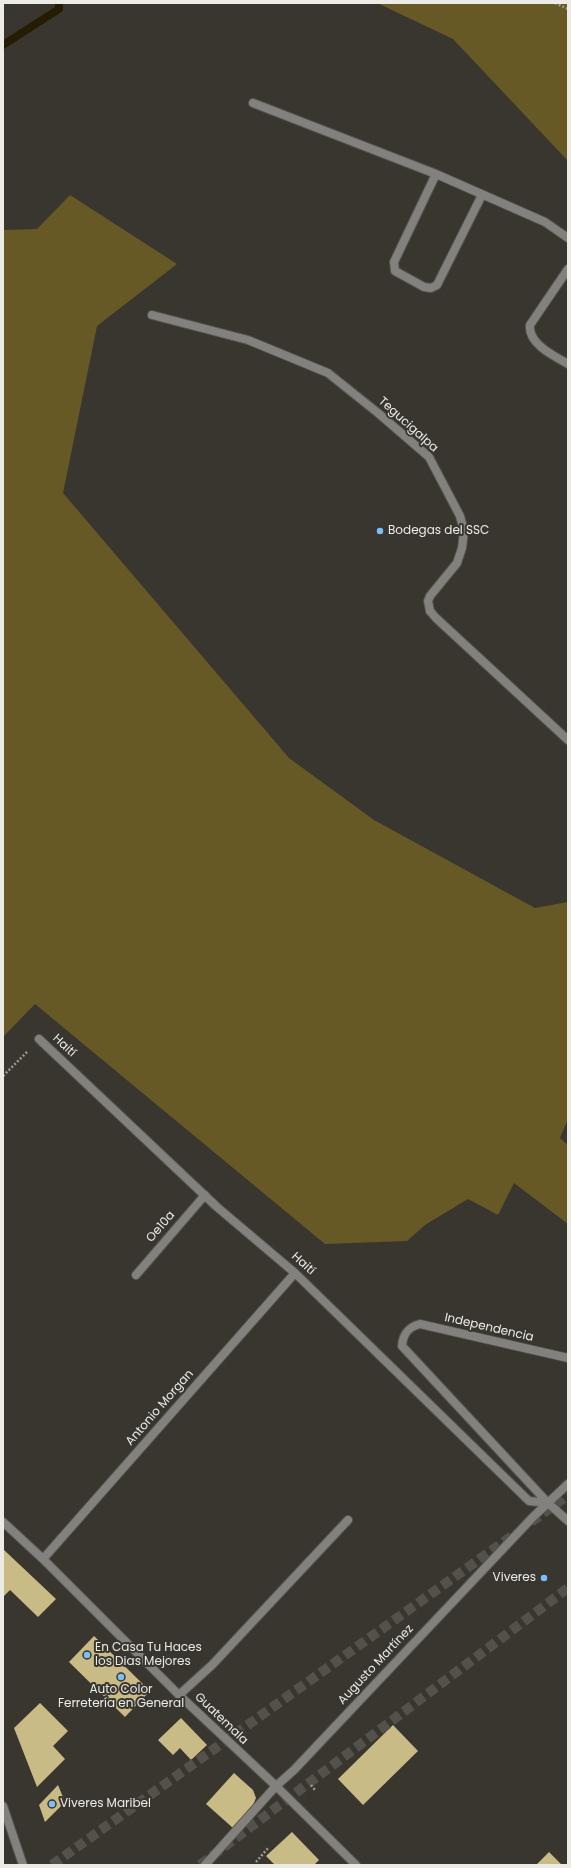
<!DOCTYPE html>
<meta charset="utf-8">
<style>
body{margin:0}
#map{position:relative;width:571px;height:1868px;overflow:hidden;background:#38362f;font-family:Poppins,sans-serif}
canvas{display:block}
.frame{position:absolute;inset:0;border:4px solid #ecebe6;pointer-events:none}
</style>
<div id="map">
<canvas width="571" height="1868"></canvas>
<div class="frame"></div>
</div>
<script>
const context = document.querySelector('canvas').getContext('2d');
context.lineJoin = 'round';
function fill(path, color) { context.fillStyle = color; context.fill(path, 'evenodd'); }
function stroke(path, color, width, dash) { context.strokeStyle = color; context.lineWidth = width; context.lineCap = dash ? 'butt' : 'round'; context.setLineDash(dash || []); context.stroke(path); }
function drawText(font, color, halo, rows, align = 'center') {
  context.font = font + ' Poppins,sans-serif'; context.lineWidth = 4; context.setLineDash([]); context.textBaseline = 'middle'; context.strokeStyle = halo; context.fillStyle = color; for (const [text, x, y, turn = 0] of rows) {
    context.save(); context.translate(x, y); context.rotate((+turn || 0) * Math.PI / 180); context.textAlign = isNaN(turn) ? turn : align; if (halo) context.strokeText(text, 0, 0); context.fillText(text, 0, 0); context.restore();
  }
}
const green = new Path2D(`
 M377 3H568V161L453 39Z
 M70 195 177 264 97 326 63 493 289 758 374 820 535 908 568 902V1119L560 1138 568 1145V1224L514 1183 498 1215 468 1199 425 1225 407 1241 325 1244 35 1004 3 1037V230L37 229Z`);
const stream = new Path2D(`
 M3 45 59 9V3`);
const building = new Path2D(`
 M3 1549 56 1599 38 1617 10 1590 3 1597Z
 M94 1636 150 1691 125 1717 69 1662Z
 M40 1703 68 1731 53 1746 65 1759 37 1787 14 1728Z
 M181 1718 207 1745 191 1760 180 1748 173 1755 158 1740Z
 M393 1725 418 1751 363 1805 338 1779Z
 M234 1773 253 1790 256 1798 253 1805 233 1828 206 1804Z
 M58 1785 65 1802 45 1822 39 1805Z
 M292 1832 319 1860 314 1865H275L266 1856Z
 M549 1852 562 1865H536Z`);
const primaryTunnel = new Path2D(`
 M531 1522 568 1495
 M52 1865 516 1533
 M200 1865 568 1588`);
const path = new Path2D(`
 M555 3 568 9
 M3 1076 28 1051
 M311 1785 315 1790
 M256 1862 269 1847`);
const lane = new Path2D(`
 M253 103 436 174 545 222 568 238
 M436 174 394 262 395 271 424 287 431 288 437 285 482 195
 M568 269 530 325C528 344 554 356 568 364
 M152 315 248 340 328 373 378 413 429 457 460 516 464 531 462 548 457 563 430 596 428 601 430 611
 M179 1695 212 1665 348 1520`);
const street = new Path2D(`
 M430 611 436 618 568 740
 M39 1039 217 1207 295 1273 529 1501 548 1503
 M136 1275 205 1195
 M568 1358 420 1324C409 1327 403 1333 402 1346L548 1503 568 1521
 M3 1522 43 1559 179 1695 276 1786 356 1865
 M43 1559 295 1273
 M3 1806 23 1865
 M205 1865 276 1786 294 1770 533 1517 568 1484`);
const markers = [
 [380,531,4,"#7abff8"],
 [544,1578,4,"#7abff8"],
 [87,1655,4,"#7abff8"],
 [121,1677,4,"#7abff8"],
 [52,1804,4,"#7abff8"]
];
const streetNames = [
 ["Tegucigalpa",408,425,42],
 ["Haití",64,1046,43],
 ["Oe10a",161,1227,-49],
 ["Haití",303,1264,42],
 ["Independencia",489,1328,13],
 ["Antonio Morgan",160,1408,-49],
 ["Augusto Martínez",376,1665,-47],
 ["Guatemala",221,1719,44]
];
const poiNames = [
 ["Bodegas del SSC",388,531],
 ["Viveres",536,1578,"right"],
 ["En Casa Tu Haces",95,1648],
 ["los Dias Mejores",95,1662],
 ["Auto Color",121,1690,"center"],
 ["Ferretería en General",121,1704,"center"],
 ["Viveres Maribel",60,1804]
];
fill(green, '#665926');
stroke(stream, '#241d03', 8);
fill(building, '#c9bb86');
stroke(primaryTunnel, '#53514a', 10, [10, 5]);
stroke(lane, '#55534c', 10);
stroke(street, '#55534c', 10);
stroke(path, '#9a9893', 2.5, [2, 2]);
stroke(lane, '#83817d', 8);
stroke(street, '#83817d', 8);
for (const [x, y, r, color] of markers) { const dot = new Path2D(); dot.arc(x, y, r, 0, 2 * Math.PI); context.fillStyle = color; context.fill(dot); stroke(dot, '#38362f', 1.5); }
drawText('12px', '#ecebe6', '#38362f', streetNames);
drawText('12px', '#ecebe6', '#38362f', poiNames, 'left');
</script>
